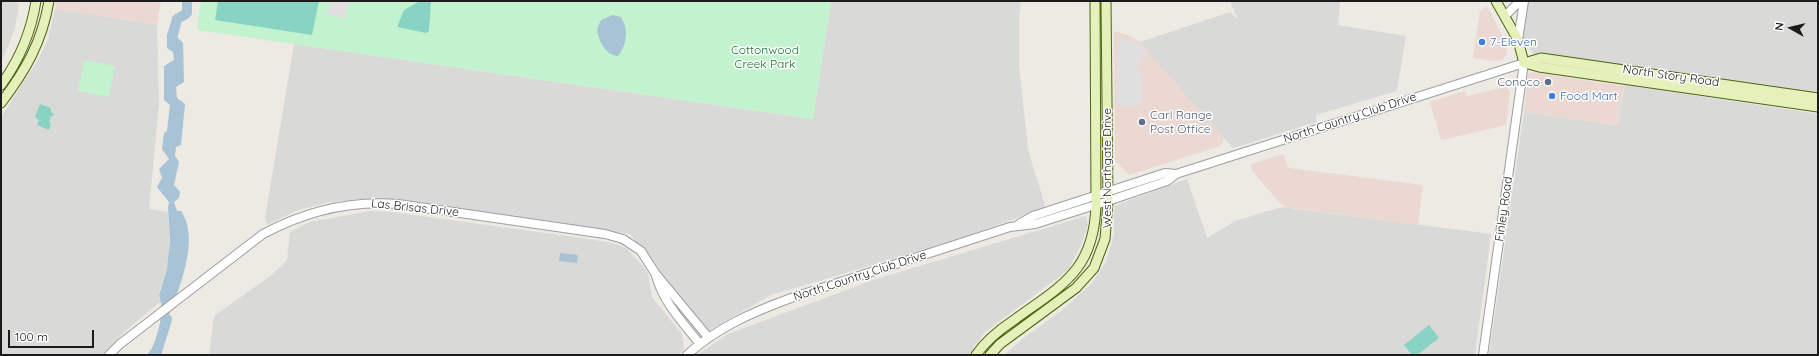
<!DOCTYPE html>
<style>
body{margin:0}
#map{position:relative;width:1819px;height:356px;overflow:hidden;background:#eceae2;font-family:Quicksand,sans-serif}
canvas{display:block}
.frame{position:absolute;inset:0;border:2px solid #1b1b1b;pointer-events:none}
.north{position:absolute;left:1771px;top:8px;width:40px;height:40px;-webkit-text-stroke:3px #fff;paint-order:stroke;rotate:278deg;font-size:11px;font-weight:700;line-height:16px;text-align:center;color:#1b1b1b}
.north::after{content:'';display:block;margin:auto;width:14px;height:18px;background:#1b1b1b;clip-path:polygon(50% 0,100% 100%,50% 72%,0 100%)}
.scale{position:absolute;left:8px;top:330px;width:86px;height:18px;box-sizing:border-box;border:2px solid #1b1b1b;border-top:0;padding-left:5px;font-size:12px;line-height:14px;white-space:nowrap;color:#1b1b1b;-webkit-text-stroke:3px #fff;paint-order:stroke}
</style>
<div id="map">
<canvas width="1819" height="356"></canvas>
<div class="frame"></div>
<div class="north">N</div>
<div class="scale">100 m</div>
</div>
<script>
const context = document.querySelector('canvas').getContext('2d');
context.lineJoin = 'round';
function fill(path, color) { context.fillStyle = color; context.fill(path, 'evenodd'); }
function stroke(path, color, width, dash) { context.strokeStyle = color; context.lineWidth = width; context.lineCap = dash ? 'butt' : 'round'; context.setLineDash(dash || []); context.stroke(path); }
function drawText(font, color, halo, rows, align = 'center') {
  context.font = font + ' Quicksand,sans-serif'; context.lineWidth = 3; context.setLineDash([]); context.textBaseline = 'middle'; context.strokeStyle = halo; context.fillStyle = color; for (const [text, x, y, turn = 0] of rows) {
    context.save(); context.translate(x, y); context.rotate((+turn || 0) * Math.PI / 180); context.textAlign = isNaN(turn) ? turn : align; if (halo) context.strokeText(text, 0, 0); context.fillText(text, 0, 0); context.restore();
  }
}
const residential = new Path2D(`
 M1 1 19 3 15 29 1 63Z
 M831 1H1021L1019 16V64L1028 150 1045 205 1042 209 950 242 771 295 708 331 630 234 393 199H360L330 202 298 210 267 225 265 217 294 44 813 119Z
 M1230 1H1340L1338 25 1406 36 1397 91 1316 115 1317 122 1233 148 1155 61 1140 42 1230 12 1238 20Z
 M1528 1H1818V94L1534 54 1523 38Z
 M55 9 157 24 159 104 149 209 168 212 170 255 167 269 160 289 159 295 161 301 123 333 102 355H1V117L38 60 48 39Z
 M1625 85 1818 114V355H1489L1524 112 1617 125Z
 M1187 179 1207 238 1235 221 1282 207 1491 234 1475 355H1004L1026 336 1061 311 1091 284 1106 262 1114 235V206Z
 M369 211 392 212 589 239 612 243 626 248 643 266 648 274 652 297 682 334 684 349 679 355H209L214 316 273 274 287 260 290 232 310 222Z
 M1086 216 1088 225 1082 243 1068 270 985 332 974 346 970 355H697L728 334 873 280Z`);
const commercial = new Path2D(`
 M56 1H161L157 24 55 9Z
 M1487 6 1507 45 1506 55 1502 60 1493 61 1473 58 1480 11Z
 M1114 31 1130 36 1140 42 1224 138 1223 143 1220 146 1129 175 1115 160Z
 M1531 72 1624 86 1617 125 1524 112 1528 74Z
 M1506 87 1510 92 1506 125 1441 140 1430 102 1465 91 1467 96Z
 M1283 154 1289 168 1423 185 1418 225 1286 207 1280 203 1252 171 1251 164Z`);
const park = new Path2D(`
 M201 1H831L813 119 197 30Z
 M84 60 115 66 109 97 78 91Z`);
const pitch = new Path2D(`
 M218 1H319L312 35 215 20Z
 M420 1H431L429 31 426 33 397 27 404 10Z
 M40 104 51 108V112L54 114 53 116H51L49 121 51 124 49 130 37 125 39 120 35 117Z
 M1429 325 1439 338 1417 355H1412L1404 345Z`);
const parking = new Path2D(`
 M330 1H349L345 18 327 15Z
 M1120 39 1131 41 1141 47 1148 55 1137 65V69L1142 73V106H1117V55Z`);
const water = new Path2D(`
 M185 1H191L188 19 172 25 173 33 183 43 184 82 176 87 177 98 185 104 181 145 176 147 175 156 179 162 174 185 180 192 179 198 174 202 177 211H181C203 243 173 302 162 334 159 340 159 348 157 355H147C158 344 165 310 159 295L167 269 170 241 168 208 169 202 157 187 162 178 159 169 169 159 162 149 164 133 167 131 170 105 164 100V66L174 60 173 52 167 48V35L173 16H179L183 14Z
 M613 15 621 17C629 30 627 44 618 56 605 55 599 41 597 29L601 20Z
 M560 253 578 255 577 263 559 261Z`);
const river = new Path2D(`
 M174 46 172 39 177 19 187 13V1
 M156 355 167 319`);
const tertiary = new Path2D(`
 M1505 16 1520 1
 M1518 40 1524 1
 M1019 224 1033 216 1165 173 1176 174
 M656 276C664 303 682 322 700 344
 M109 355 120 344 263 234C306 211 349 200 398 204L605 234 623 239 641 251 655 273 708 337
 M687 355C716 328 753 312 791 298L1010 227 1035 224 1108 201 1167 181 1176 174 1524 63 1483 355`);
const secondary = new Path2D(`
 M1496 1 1518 40 1524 63
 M1524 63 1541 58 1818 98
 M1525 63 1539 67 1818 107
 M1 85C20 59 31 33 36 1
 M1 103C26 70 42 42 49 1
 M976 355C986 340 999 330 1014 320 1062 285 1094 271 1096 205L1095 1
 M990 355 1000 344 1076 288 1094 268 1105 239 1108 201 1106 1`);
const markers = [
 [1482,42,4,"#3f7fe0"],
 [1548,82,4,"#5c6f8a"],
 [1552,96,4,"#3f7fe0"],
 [1142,122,4,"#5c6f8a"]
];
const shopNames = [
 ["7-Eleven",1490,42],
 ["Food Mart",1560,96]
];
const parkNames = [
 ["Cottonwood",765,50],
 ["Creek Park",765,64]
];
const streetNames = [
 ["North Story Road",1671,76,8],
 ["North Country Club Drive",1350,118,-18],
 ["West Northgate Drive",1107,168,-90],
 ["Las Brisas Drive",415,208,6],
 ["Finley Road",1504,209,-82],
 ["North Country Club Drive",860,276,-18]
];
const serviceNames = [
 ["Conoco",1540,82],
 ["Carl Range",1150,115,"left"],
 ["Post Office",1150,129,"left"]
];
fill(residential, '#d9d9d8');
fill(commercial, '#ebd8d3');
fill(park, '#c3f2cf');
fill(pitch, '#88d3c3');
fill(parking, '#dfdfdf');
fill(water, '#a7c3d5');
stroke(river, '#a7c3d5', 10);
stroke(tertiary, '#9f9f9f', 10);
stroke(secondary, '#4d6410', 11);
stroke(tertiary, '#fff', 8);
stroke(secondary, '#e5f1bb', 9);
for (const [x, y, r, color] of markers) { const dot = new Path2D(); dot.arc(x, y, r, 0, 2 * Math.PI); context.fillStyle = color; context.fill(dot); stroke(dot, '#fff', 1.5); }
drawText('12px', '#366cbe', '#fff', shopNames, 'left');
drawText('12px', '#176c2c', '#fff', parkNames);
drawText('12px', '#1b1b1b', '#fff', streetNames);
drawText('12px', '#4e5e75', '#fff', serviceNames, 'right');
</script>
